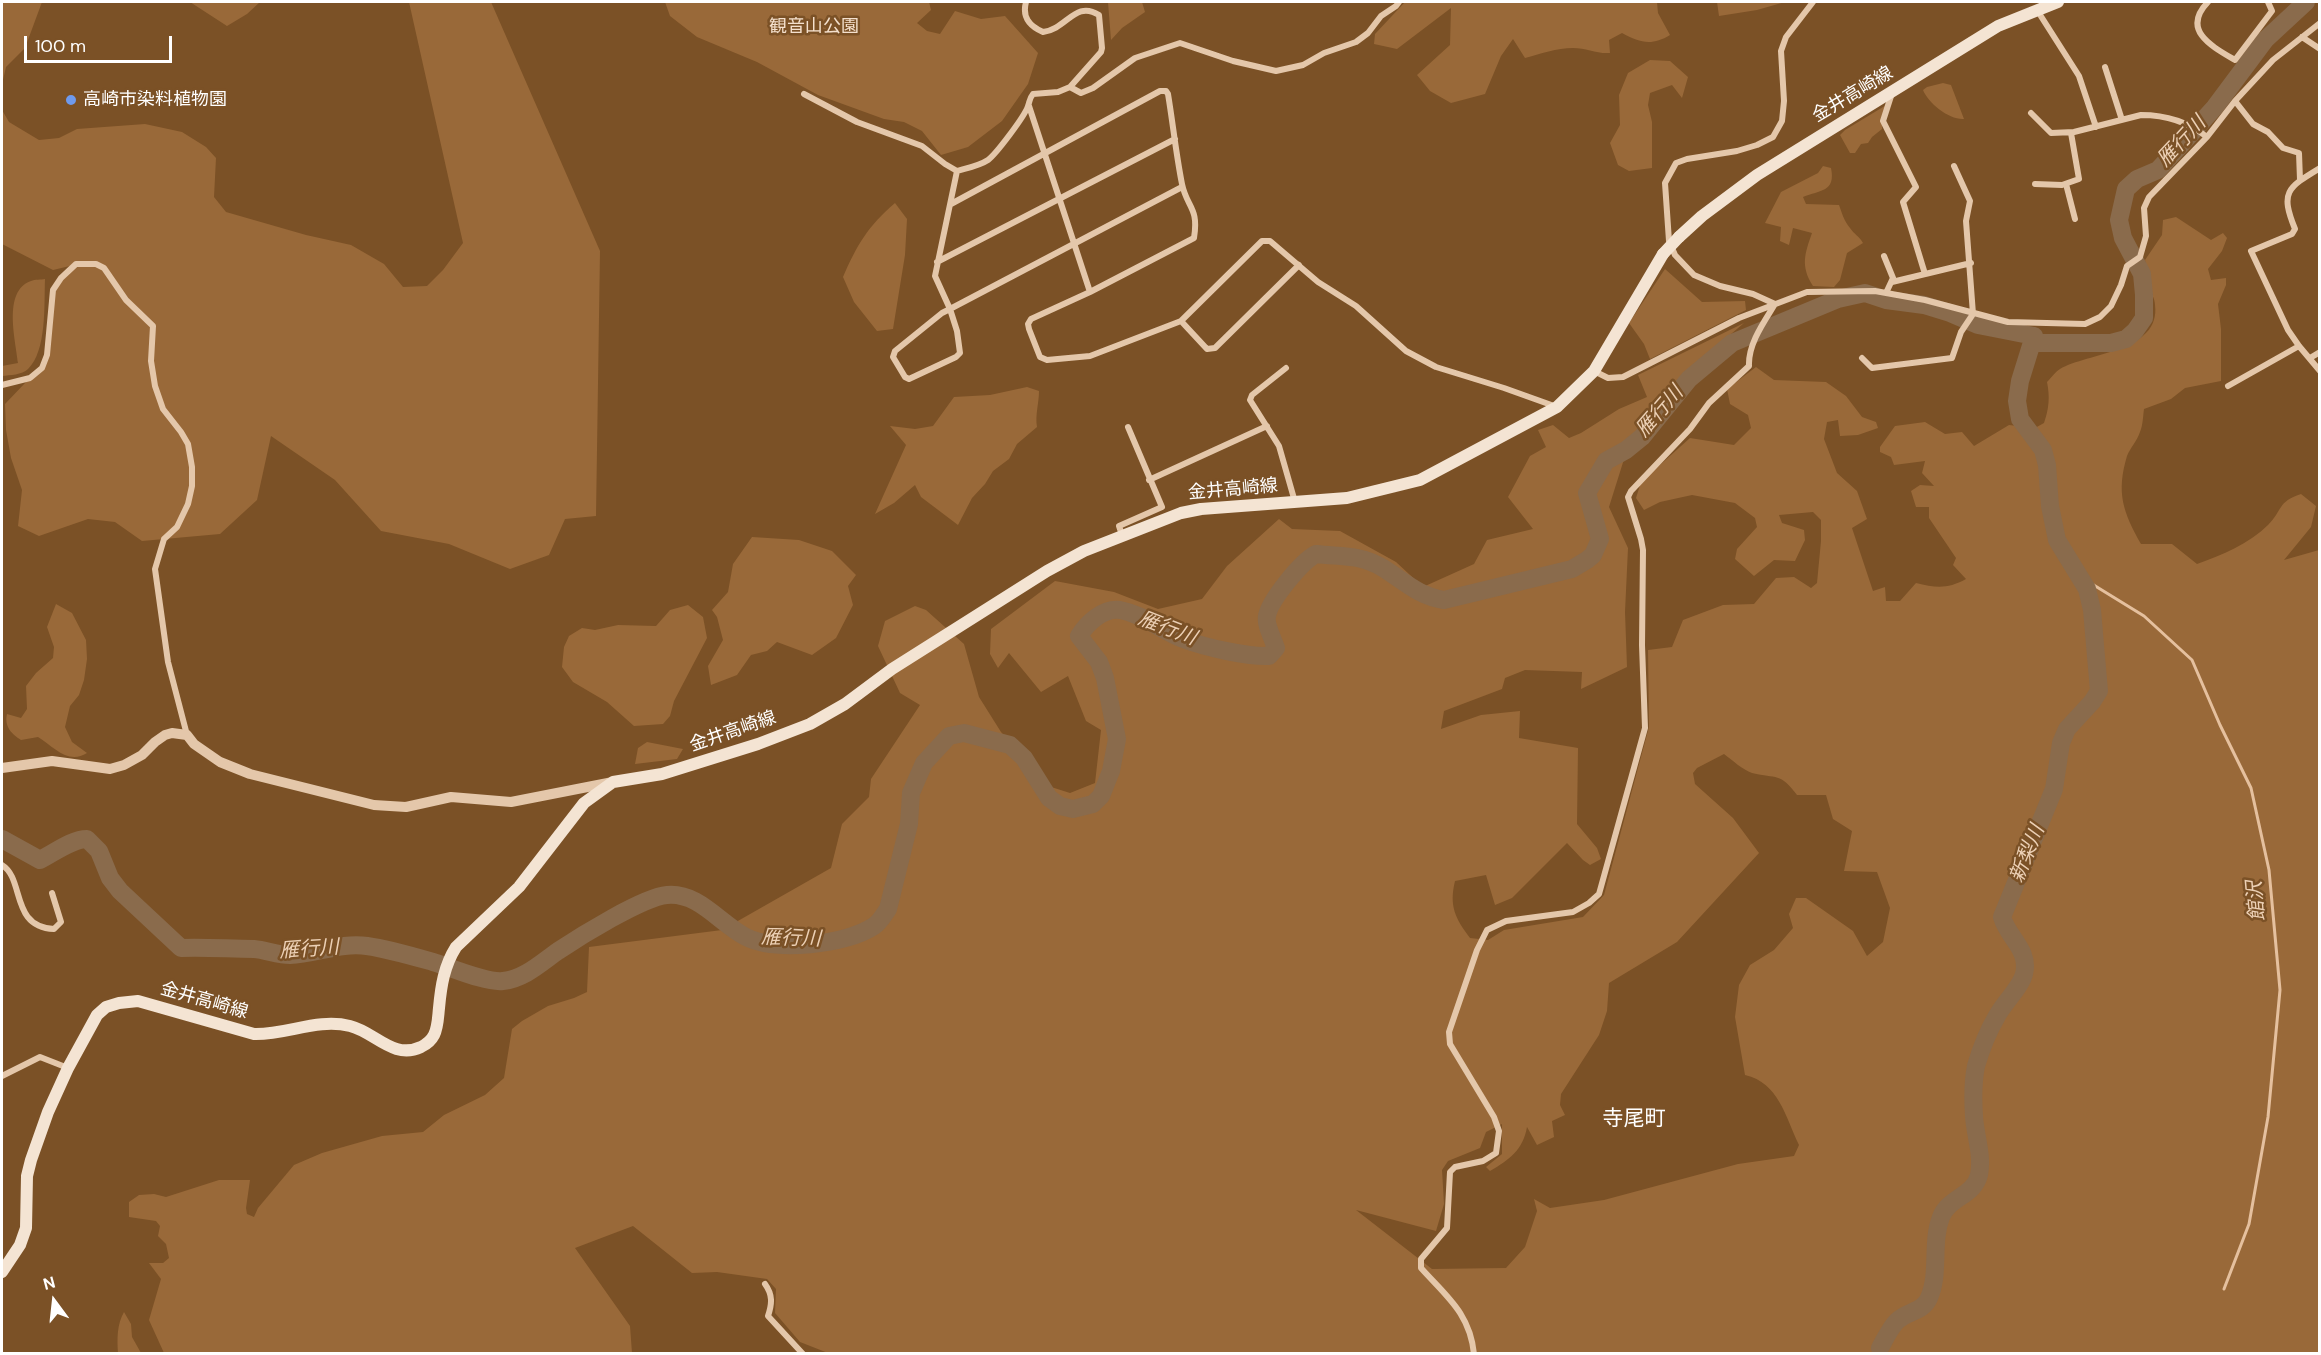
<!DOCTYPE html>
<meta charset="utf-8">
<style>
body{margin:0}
#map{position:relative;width:2321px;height:1355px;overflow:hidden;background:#7b5126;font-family:"DM Sans",sans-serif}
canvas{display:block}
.frame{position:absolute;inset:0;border:3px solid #fff;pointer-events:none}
.north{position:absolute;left:24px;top:1271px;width:60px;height:60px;-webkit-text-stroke:4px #7b5126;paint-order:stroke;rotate:345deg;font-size:16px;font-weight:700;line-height:24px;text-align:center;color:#fff}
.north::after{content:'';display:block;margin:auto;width:21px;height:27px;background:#fff;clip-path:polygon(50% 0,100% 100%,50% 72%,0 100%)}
.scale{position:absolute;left:24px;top:36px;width:148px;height:27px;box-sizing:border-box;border:3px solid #fff;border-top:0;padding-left:8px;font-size:18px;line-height:21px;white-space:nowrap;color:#fff;-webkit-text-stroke:4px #7b5126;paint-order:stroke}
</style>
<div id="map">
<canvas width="2321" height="1355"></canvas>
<div class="frame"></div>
<div class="north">N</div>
<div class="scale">100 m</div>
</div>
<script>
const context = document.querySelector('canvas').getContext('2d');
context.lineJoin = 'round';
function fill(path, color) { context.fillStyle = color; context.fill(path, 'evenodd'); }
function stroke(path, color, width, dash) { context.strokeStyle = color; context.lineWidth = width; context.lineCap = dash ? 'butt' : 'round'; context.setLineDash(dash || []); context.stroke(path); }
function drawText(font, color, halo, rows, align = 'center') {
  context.font = font + ' "DM Sans","Noto Sans JP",sans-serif'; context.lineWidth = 5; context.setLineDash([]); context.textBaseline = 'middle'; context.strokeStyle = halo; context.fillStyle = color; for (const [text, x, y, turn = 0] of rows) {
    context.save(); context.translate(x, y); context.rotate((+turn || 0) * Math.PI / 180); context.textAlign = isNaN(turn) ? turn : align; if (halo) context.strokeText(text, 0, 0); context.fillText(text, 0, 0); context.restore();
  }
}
const green = new Path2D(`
 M2 2H42L25 48 6 67 2 84Z
 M190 2H260L247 14 227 26Z
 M409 2H491L600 251 596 516 565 519 549 555 510 569 449 544 381 531 335 480 271 436 257 500 220 534 142 541 115 522 88 519 39 536 18 526 22 490 11 458 6 430 5 404 46 361 53 290 74 265 53 270 2 244V110L9 122 39 140 59 138 77 129 145 124 182 132 206 147 216 158 214 197 226 212 306 235 351 245 384 264 403 287 427 286 443 270 463 243Z
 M665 2H929L931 10 917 23 927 31 940 34 955 11 981 19 1005 16 1038 53 1028 84 1002 121 968 147 941 155 922 131 904 122 884 119 818 95 757 62 697 37 670 16Z
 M1108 2H1142L1145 12 1122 28 1111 40Z
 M1405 2H1657L1658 13 1670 35C1652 46 1640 43 1622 33L1609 40 1610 53C1597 54 1586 48 1573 48 1557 48 1540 54 1525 58L1513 39 1501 56 1485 94 1451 103 1430 91 1417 75 1450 45 1451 8 1397 49 1374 44 1375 34Z
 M1717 2H1785L1757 10 1719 16Z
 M1650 60 1670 61 1688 77 1682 98 1672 85 1650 93 1648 105 1652 122V168L1629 171 1618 165 1610 143 1620 125 1619 95 1628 73Z
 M1943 83 1951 85 1964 119C1949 120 1928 103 1923 90L1927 87Z
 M1888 104 1882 121V129L1872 137 1868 143 1861 144 1855 153H1850L1840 135 1845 130Z
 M1823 166 1831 168C1836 192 1820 190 1803 197L1806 204 1839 205C1842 213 1844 221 1850 228 1854 234 1859 236 1863 243L1847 253 1840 280 1834 287 1813 286C1800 266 1805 253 1812 233L1793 228 1789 245 1780 241 1781 227 1765 223 1781 192 1818 173Z
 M895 203 907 219 905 255 893 329 877 331 854 302 843 277C857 245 868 226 895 203Z
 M2176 217 2211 240 2223 233 2227 238 2222 251 2208 269 2211 280 2226 278V285L2218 304 2221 329V381L2185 388 2171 399 2144 409C2143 416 2143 425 2140 432 2137 441 2130 448 2127 456 2116 493 2123 512 2141 544H2172L2197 564C2222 555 2249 544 2268 525 2283 510 2277 502 2301 494L2316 506 2311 527 2284 560 2319 550V1353H828L800 1342 775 1313 776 1289 767 1279 717 1272 692 1273 633 1226 575 1248 630 1326 632 1353H164L149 1320 161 1279 149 1263H163L169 1258 166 1244 158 1236 160 1226 156 1221 129 1217V1202L139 1195 154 1194 166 1197 219 1180H250L246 1208 247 1214 254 1217 258 1208 294 1165 322 1153 382 1136 423 1132 444 1115 485 1095 504 1078 512 1029 522 1021 548 1006 574 998 587 992 589 947 722 930 831 868 842 824 869 797 871 779 920 705 900 693 878 646 885 621 915 606 926 610 964 644 979 697 1001 732 1048 786 1070 793 1095 783 1101 730 1086 721 1068 676 1041 692 1009 653 998 668 990 654 991 629 1055 581 1114 592 1158 609 1202 599 1227 566 1279 519 1292 529 1340 531 1396 562 1423 587 1474 564 1487 540 1533 529 1508 497 1530 456 1546 447 1538 430 1553 425 1569 438 1581 433 1619 409 1647 397 1638 375 1744 323 1704 357 1669 392 1631 437 1609 507 1628 548 1625 612 1627 667 1581 689 1582 672 1525 670 1505 678 1502 689 1444 711 1441 729 1481 715 1520 711 1519 738 1578 748 1577 824 1597 848 1601 859 1590 865 1583 860 1567 843 1512 898 1495 905 1486 875 1455 881C1449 906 1455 918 1470 938L1488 940 1504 930 1583 917 1604 895 1649 727 1648 650 1672 647 1683 620 1723 605 1754 604 1776 578 1794 577 1811 588 1817 583 1821 541V520L1813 512 1779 515 1782 523 1804 530 1805 540 1795 561 1774 560 1754 576 1735 559 1737 549 1757 527 1755 518 1735 503 1692 495 1660 502 1644 510 1636 498 1641 482 1690 438 1734 445 1751 428 1748 415 1730 404 1727 389 1756 367 1774 380 1826 382 1846 396 1862 417 1876 422 1878 428 1858 435 1840 436 1838 420 1827 422 1824 439 1837 473 1857 491 1867 519 1852 528 1873 591 1885 587 1886 601H1900L1916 583C1936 588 1948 589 1966 579L1953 565 1956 558 1929 518V507H1916L1911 491 1920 485 1934 486 1922 473 1925 461 1894 465 1891 457 1880 452V447L1895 426 1925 422 1945 434 1962 432 1974 446 2009 425 2035 428 2044 423C2049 408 2050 397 2047 382 2051 378 2055 372 2060 369 2087 353 2161 352 2155 305 2155 299 2151 293 2150 288 2148 279 2147 269 2145 260L2162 235 2163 220ZM1724 754C1732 760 1743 770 1752 773 1777 779 1780 772 1797 795H1826L1833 819 1852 831 1844 871 1877 872 1890 908 1883 942 1867 956 1853 931 1806 898H1796L1789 914 1793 928 1774 950 1750 965 1739 985 1735 1017 1745 1075C1779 1083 1785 1116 1799 1145L1794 1156 1738 1164 1604 1200 1550 1208 1534 1199 1537 1211 1525 1247 1506 1268 1432 1269 1356 1210 1436 1231 1444 1204 1442 1170 1448 1161 1480 1148 1486 1132 1502 1124V1154L1486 1167 1490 1171C1509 1160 1523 1150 1527 1127L1537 1145 1554 1137 1552 1121 1565 1115 1560 1105 1561 1094 1599 1035 1607 1011 1609 983 1677 942 1759 853 1733 818 1695 784 1693 773 1697 768Z
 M1665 269 1702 302 1745 301 1746 310 1650 359 1644 344 1629 323Z
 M45 279C44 304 47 351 28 369 22 375 10 375 2 376V366L18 363C16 341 2 291 31 281 35 279 41 280 45 279Z
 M1027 387 1039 391C1039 403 1035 415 1037 427L1017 444 1009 459 993 471 985 484 972 498 958 525 921 497 915 485 894 503 875 514 906 445 890 426 915 429 933 426 954 397 990 395Z
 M752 537 799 540 832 551 856 575 848 586 853 605 836 638 812 655 777 642 767 651 751 655 737 675 711 685 708 666 723 640 717 617 712 610 728 592 733 564Z
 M56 604 72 613 86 640 87 659 84 680 79 695 70 706 65 727 72 742 87 753C68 765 54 747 38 737L21 740C12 734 4 727 7 714L21 718 27 709 26 686 36 673 53 658 54 647 47 627Z
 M688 605 703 617 707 638 674 701 670 716 663 724 634 726 607 702 573 682 562 667 564 647 569 636 582 628 595 630 618 625 656 626 670 610Z
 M647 742 683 749 677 759 635 764 638 748Z
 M124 1312 131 1324 132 1337 141 1353H118C117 1339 117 1324 124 1312Z`);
const stream = new Path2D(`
 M2079 576 2144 616 2192 660 2220 725 2251 788 2269 870 2280 990 2268 1117 2249 1224 2224 1289`);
const river = new Path2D(`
 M2034 336 2033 343H2111L2126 339 2135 331 2144 318V295L2142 274 2123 238 2119 220 2126 189 2137 179 2158 170 2215 107 2265 40 2306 2
 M2 839 40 860C54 853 72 839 87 839L99 851 110 878 120 891 181 948C206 947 230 949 254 949 266 950 278 955 290 955 315 954 342 942 367 946 388 949 412 956 433 962 450 967 486 983 503 981 524 979 541 963 558 951 579 937 643 897 667 895 699 892 720 924 746 937 775 952 846 945 874 926 880 922 883 916 888 909L909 824 911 793 924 763 949 736 964 733 1010 745 1024 758 1049 798 1060 806 1073 809 1093 804 1101 796 1111 771 1117 739 1105 678 1099 662 1079 636C1087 623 1103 608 1120 610 1142 614 1163 631 1183 639 1204 647 1247 657 1269 656L1276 648C1273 639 1265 624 1267 616 1270 600 1301 562 1316 554 1341 557 1360 554 1383 568 1404 581 1418 596 1444 600L1572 569 1587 560 1593 555 1600 539 1587 493 1606 461 1626 450 1642 437 1689 379 1732 343 1838 299 1865 293 1886 300 1924 305 1950 313 1978 325 2034 336
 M1880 1348C1885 1339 1890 1328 1897 1321 1907 1311 1923 1312 1929 1298 1940 1273 1931 1243 1941 1217 1949 1197 1974 1196 1979 1175 1983 1155 1975 1135 1974 1116 1973 1101 1973 1081 1976 1066 1981 1049 1988 1031 1997 1016 2003 1004 2021 987 2024 974 2030 950 2008 938 2002 917L2054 789 2061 743 2067 729 2092 702 2099 691 2092 610 2087 589 2057 540 2050 506 2047 465 2043 450 2020 419 2017 401 2020 381 2034 336`);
const minor = new Path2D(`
 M2208 2C2181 30 2211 46 2235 60L2272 11 2268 2
 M2037 10 2079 76 2096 127
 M2302 37 2320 49
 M2105 67 2122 120
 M1070 87 1081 93 1093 88 1135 58 1180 43 1233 61 1276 71 1303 65 1324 53 1356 42 1368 33 1381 16 1396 6 1399 2
 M1892 93 1883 121 1916 187 1903 202 1925 274
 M804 94 857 122 922 146 945 164 957 171C967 168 979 166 988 160 996 154 1025 116 1028 106 1030 101 1029 99 1033 94L1058 92 1070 87 1101 52 1102 48 1099 15C1075 0 1067 29 1043 32 1029 26 1022 17 1026 2
 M2235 101 2253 124 2268 132 2283 148 2299 153 2300 180
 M1029 106 1090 292
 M2031 113 2051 133 2074 132 2141 115C2166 115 2187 121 2207 137
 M2320 168C2287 188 2280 192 2295 229L2292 234 2251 251 2288 330 2299 346 2320 371
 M957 171 935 276 950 309 957 331 960 353 956 357 909 379 905 377 893 357 895 351 942 313 950 309 1182 187
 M2035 184 2062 185 2079 179 2071 133
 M2066 184 2075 219
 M951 204 1160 91H1166L1168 94C1173 124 1176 154 1182 184 1187 208 1199 207 1194 238L1090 292 1031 319 1028 324 1029 329 1040 357 1047 360 1090 356 1181 321 1262 241H1270L1318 282 1356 306 1406 351 1436 367 1504 388 1557 407
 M1884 256 1893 278 1886 293
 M937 262 1175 139
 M1892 282 1971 263
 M1181 321 1207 349 1215 348 1299 265
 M1862 358 1872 368 1952 358 1961 332 1973 314 1966 221 1970 201 1954 166
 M2310 358 2320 352
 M1286 368 1252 395 1250 400 1279 446 1295 502
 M1594 371 1608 378 1623 377 1739 318 1807 292 1875 291 1925 300 2008 322 2085 324 2100 317 2111 306 2121 285 2127 266 2140 257 2146 236 2144 208 2149 197 2207 137 2235 101 2273 60 2320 23
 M2 385 30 378 42 368 47 355 53 290 61 278 76 264H96L104 268 126 300 153 326 151 361 155 386 163 409 181 432 188 444 192 467V486L188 504 177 527 164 539 155 569 168 662 187 735
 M2228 386 2299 346
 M1149 480 1267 426
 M1122 535 1119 526 1162 507 1128 427
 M2 865C25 879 10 927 54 929L61 922 52 893
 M2 1076 40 1057 68 1068
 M765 1284C773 1295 772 1304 768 1316L803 1354
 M1474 1354C1470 1313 1446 1296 1421 1268V1259L1447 1228 1450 1172 1455 1167 1483 1161 1496 1153 1499 1131 1494 1117 1450 1044 1449 1032 1477 950 1487 930 1506 921 1573 912 1589 903 1599 894 1645 728 1642 645 1643 550 1641 539 1628 497 1631 491 1690 429 1709 403 1749 366C1748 344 1764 322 1775 304L1753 294 1720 286 1694 275 1675 255 1669 241 1665 183 1676 163 1687 159 1737 151 1757 145 1773 137 1782 121 1784 101 1781 51 1786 37 1813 2`);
const tertiary = new Path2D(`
 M2 768 52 761 110 769 124 765 142 755 155 742 165 735 172 733 187 735 194 744 220 762 250 774 374 805 406 807 451 797 511 802 613 782`);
const secondary = new Path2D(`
 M1679 237 1702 216 1757 175 1998 26 2058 2
 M2 1272 20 1245 26 1228 27 1176 31 1160 48 1112 68 1068 97 1015 106 1007 119 1003 138 1001 254 1034C287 1035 317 1018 350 1026 375 1032 393 1060 421 1047 427 1044 431 1041 434 1035 438 1027 438 1017 439 1008 441 986 444 966 456 947L519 887 584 803 613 782 662 774 758 744 810 724 845 704 892 669 1047 571 1084 551 1181 513 1201 509 1347 498 1420 480 1557 407 1594 371 1663 254`);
const secondaryBridge = new Path2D(`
 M1663 254 1679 237`);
const markers = [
 [71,100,6,"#6f9aed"]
];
const parkNames = [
 ["観音山公園",814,27]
];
const streetNames = [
 ["金井高崎線",1853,95,-31],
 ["金井高崎線",1233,490,-5],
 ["金井高崎線",733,732,-19],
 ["金井高崎線",204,1001,16]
];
const poiNames = [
 ["高崎市染料植物園",83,100]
];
const waterNames = [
 ["雁行川",2182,142,-47],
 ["雁行川",1660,412,-49],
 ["雁行川",1167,629,21],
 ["新梨川",2028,854,-68],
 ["館沢",2257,901,-95],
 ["雁行川",791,939,2],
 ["雁行川",309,950,-4]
];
const quarterNames = [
 ["寺尾町",1634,1119]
];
fill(green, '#996939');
stroke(stream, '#e5c09e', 3);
stroke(river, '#8a6b4c', 18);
stroke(minor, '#e4c7aa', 6);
stroke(tertiary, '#e4c7aa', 10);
stroke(secondary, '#f4e4d3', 12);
stroke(secondaryBridge, '#f4e4d3', 12);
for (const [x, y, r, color] of markers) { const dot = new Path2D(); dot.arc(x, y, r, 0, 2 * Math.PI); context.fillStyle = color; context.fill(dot); stroke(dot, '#7b5126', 2); }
drawText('18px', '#f4e0cd', '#7b5126', parkNames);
drawText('18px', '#fff', '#7b5126', streetNames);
drawText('18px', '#fff', '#7b5126', poiNames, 'left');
drawText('italic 20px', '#ecd0b5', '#7b5126', waterNames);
drawText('21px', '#fff', '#7b5126', quarterNames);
</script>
